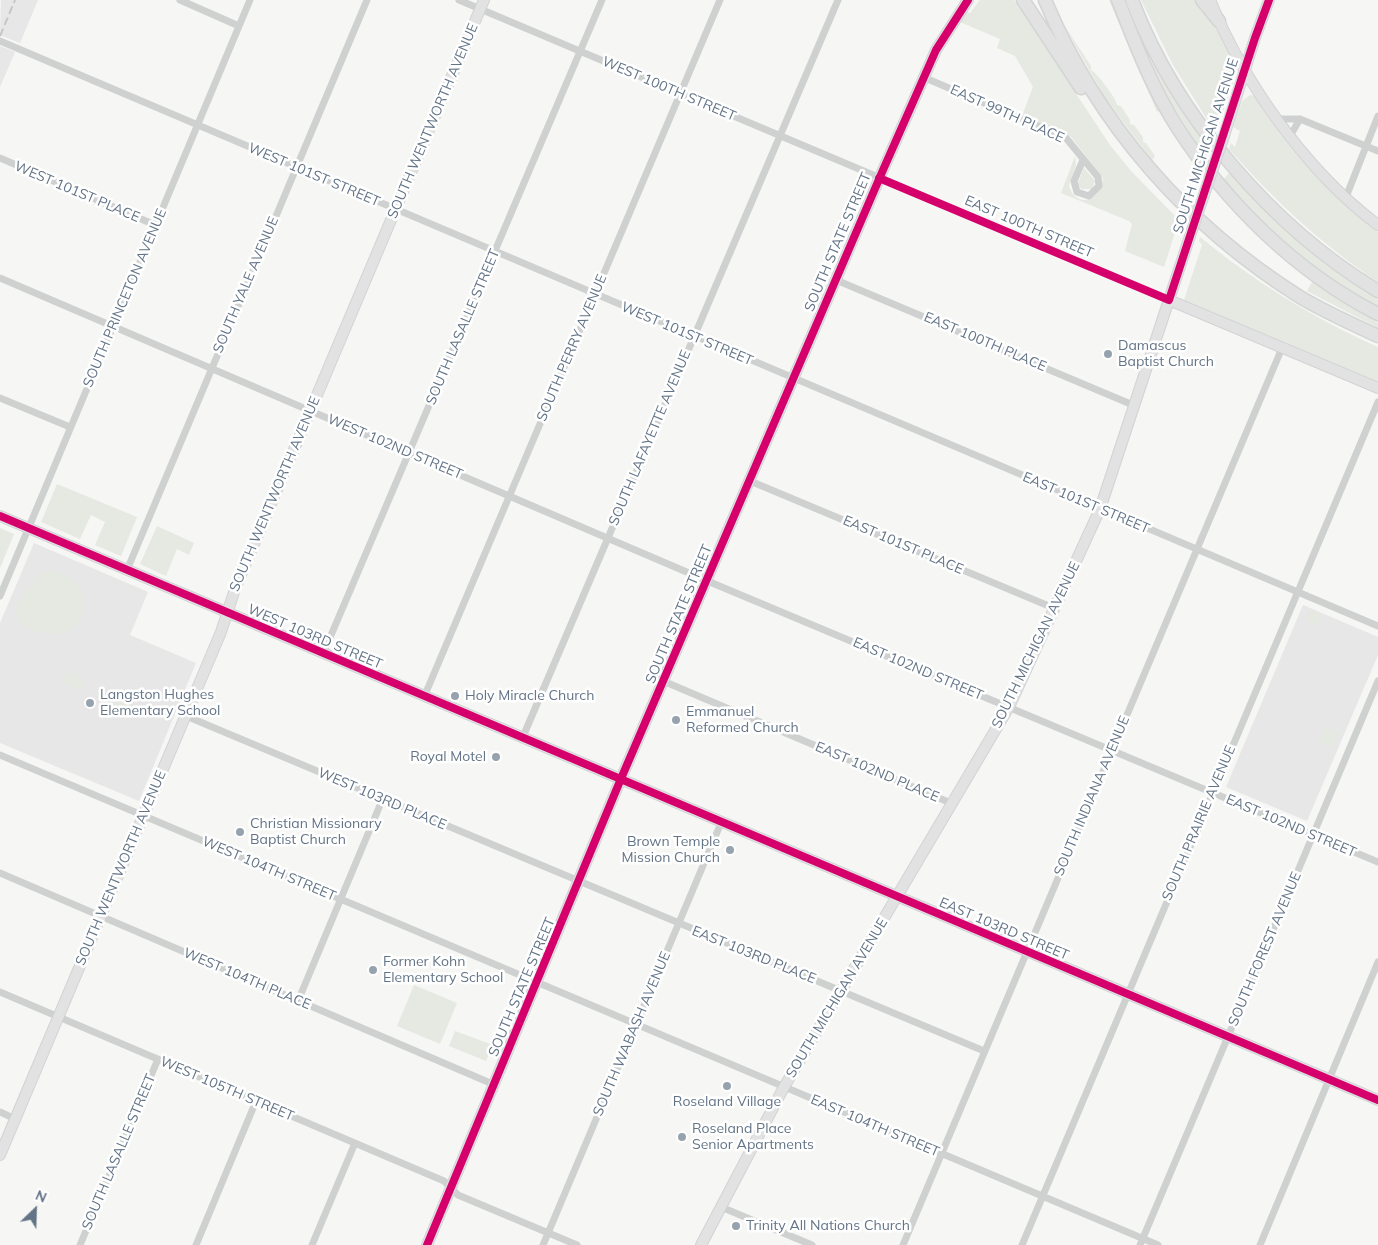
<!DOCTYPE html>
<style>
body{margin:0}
#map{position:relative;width:1378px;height:1245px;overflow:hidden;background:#f6f6f4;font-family:Mulish,sans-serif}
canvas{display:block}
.north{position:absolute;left:10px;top:1185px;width:50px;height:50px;-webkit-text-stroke:4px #fff;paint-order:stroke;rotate:24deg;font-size:14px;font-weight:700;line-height:20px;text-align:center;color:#637487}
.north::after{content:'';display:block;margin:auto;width:18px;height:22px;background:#637487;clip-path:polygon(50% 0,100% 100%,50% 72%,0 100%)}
</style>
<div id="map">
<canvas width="1378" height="1245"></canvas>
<div class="north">N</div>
</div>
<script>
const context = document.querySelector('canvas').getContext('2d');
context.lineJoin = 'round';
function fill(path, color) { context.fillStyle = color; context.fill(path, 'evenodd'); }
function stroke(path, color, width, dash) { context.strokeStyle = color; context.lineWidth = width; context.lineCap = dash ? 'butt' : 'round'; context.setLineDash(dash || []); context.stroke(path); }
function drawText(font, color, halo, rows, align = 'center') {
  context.font = font + ' Mulish,sans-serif'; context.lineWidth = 5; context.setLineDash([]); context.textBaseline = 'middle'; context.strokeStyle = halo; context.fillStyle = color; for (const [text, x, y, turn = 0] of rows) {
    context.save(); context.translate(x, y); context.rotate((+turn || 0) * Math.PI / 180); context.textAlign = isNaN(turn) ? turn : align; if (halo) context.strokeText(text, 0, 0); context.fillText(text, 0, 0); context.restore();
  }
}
const built = new Path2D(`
 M1 0H38L20 43 0 35Z
 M0 46 15 52 0 87Z
 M34 543 148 592 130 635 196 663 139 801 0 743V623Z
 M1303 605 1378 637V655L1307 821 1226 787Z`);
const green = new Path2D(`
 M980 0H1014L1110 145 1131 171 1179 220 1164 267 1125 251 1132 224 1129 221 1061 193 1075 156 1076 165 1069 186C1075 208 1100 203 1103 178L1071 137 1022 116 1033 87 1015 56 997 48 1000 39 960 22 967 12 970 13Z
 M1109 0H1111L1134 57 1161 110 1157 112Z
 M1141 0H1196C1206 14 1236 54 1235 71 1235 86 1226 102 1221 116L1215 114 1210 124 1173 65Z
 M1064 25 1091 66V70C1096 72 1117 99 1117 105L1121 106 1130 120V124L1134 125 1143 137V142L1146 143 1155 156 1152 160 1105 98Z
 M1139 33 1174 99 1209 148 1206 158 1167 97Z
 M1250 95 1255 96C1284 148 1331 196 1378 232V282C1321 244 1274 200 1229 149L1231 143 1235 147 1240 131 1233 127 1242 101Z
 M1084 168 1095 181 1092 189H1081L1078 183Z
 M1229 173C1275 223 1321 262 1378 299V307C1318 274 1269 231 1223 180Z
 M1200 237C1255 282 1313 318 1378 347V382L1184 300 1202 245 1199 241Z
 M1312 282 1378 323V328L1307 291Z
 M57 484 137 517 121 556 95 545 105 522 91 515 80 539 41 522Z
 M157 526 194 543 189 555 177 549 166 576 140 564Z
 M0 528 14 534 0 568Z
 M44 570C81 571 99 610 67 634L38 632 20 624 15 609 22 595Z
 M1310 610 1322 615 1317 625 1305 620Z
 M69 673 83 678 85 682 82 689 75 690 61 682 62 675Z
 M114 702a8 8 0 1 1 16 0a8 8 0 1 1-16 0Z
 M1324 727 1338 733 1332 748 1318 742Z
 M414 985 457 1003 440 1044 397 1026Z
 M455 1031 493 1045 486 1061 449 1046Z`);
const street = new Path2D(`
 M180 0 239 26
 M459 0 1169 300
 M0 41 1378 626
 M923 77 1066 138 1098 177 1099 186 1089 196 1077 192 1074 181 1083 160
 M1277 119H1300L1378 151
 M1290 136 1300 119
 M0 158 155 225
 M1346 197 1378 116
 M0 278 717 585 1378 862
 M836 280 1133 405
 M0 398 70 427
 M750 481 1056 609
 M127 570 367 0
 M0 596 250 0
 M323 654 602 0
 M663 681 953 804
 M424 697 720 0
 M186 716 984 1051
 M522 739 838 0
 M0 755 1158 1245
 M0 873 495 1085
 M0 992 444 1181 458 1195 577 1245
 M298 1001 383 798
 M0 1112 15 1119
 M721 1207 812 1245
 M80 1245 158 1059
 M196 1245 256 1101
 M312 1245 355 1143
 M543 1245 721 823
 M903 1245 1282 348
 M1022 1245 1378 402
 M1140 1245 1378 681
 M1260 1245 1378 962`);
const secondary = new Path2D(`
 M1210 0C1244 83 1306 171 1378 225
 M1224 136 1255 38 1269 0
 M1169 300 1378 388
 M0 516 1378 1100
 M0 1155 221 632 235 589 484 0
 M427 1245 620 781 883 170 936 50 968 0
 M701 1245 784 1087 1009 707 1100 509 1191 233`);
const highway = new Path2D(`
 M1023 0 1081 88
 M1045 0C1097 124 1187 226 1300 297 1325 312 1352 324 1378 336
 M1118 0C1135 43 1152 88 1177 127 1227 204 1296 272 1378 314
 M1132 0C1176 116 1272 227 1378 291
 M1202 0 1219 21`);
const rail = new Path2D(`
 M0 36 15 0`);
const secondaryBridge = new Path2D(`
 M1191 233 1224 136`);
const cycleway = new Path2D(`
 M879 178 1169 300 1255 38 1269 0
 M0 516 1378 1100
 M427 1245 620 781 883 170 936 50 968 0`);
const markers = [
 [1108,354,5,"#96a2ad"],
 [455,696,5,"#96a2ad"],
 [90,703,5,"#96a2ad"],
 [676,720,5,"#96a2ad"],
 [496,757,5,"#96a2ad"],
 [240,832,5,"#96a2ad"],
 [730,850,5,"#96a2ad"],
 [373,970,5,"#96a2ad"],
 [727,1086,5,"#96a2ad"],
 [682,1137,5,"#96a2ad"],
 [736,1226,5,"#96a2ad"]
];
const streetNames = [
 ["WEST 100TH STREET",669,89,23],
 ["EAST 99TH PLACE",1007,114,24],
 ["SOUTH WENTWORTH AVENUE",433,121,-67],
 ["SOUTH MICHIGAN AVENUE",1206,146,-72],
 ["WEST 101ST STREET",314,175,23],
 ["WEST 101ST PLACE",77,192,23],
 ["EAST 100TH STREET",1029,227,23],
 ["SOUTH STATE STREET",838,242,-67],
 ["SOUTH YALE AVENUE",246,285,-67],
 ["SOUTH PRINCETON AVENUE",125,298,-67],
 ["SOUTH LASALLE STREET",463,327,-67],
 ["WEST 101ST STREET",687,334,23],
 ["EAST 100TH PLACE",985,342,23],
 ["SOUTH PERRY AVENUE",572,348,-67],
 ["SOUTH LAFAYETTE AVENUE",650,438,-67],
 ["WEST 102ND STREET",395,447,23],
 ["SOUTH WENTWORTH AVENUE",275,494,-67],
 ["EAST 101ST STREET",1086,503,23],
 ["EAST 101ST PLACE",903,545,23],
 ["SOUTH STATE STREET",679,614,-67],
 ["WEST 103RD STREET",315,637,23],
 ["SOUTH MICHIGAN AVENUE",1036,645,-64],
 ["EAST 102ND STREET",918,669,23],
 ["EAST 102ND PLACE",877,772,23],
 ["SOUTH INDIANA AVENUE",1092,796,-67],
 ["WEST 103RD PLACE",382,799,23],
 ["SOUTH PRAIRIE AVENUE",1199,823,-67],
 ["EAST 102ND STREET",1291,826,23],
 ["SOUTH WENTWORTH AVENUE",121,868,-67],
 ["WEST 104TH STREET",269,869,23],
 ["EAST 103RD STREET",1004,929,23],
 ["SOUTH FOREST AVENUE",1265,949,-67],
 ["EAST 103RD PLACE",754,955,22],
 ["WEST 104TH PLACE",247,979,23],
 ["SOUTH STATE STREET",522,987,-67],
 ["SOUTH MICHIGAN AVENUE",837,998,-59],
 ["SOUTH WABASH AVENUE",632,1034,-67],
 ["WEST 105TH STREET",227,1089,23],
 ["EAST 104TH STREET",875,1126,23],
 ["SOUTH LASALLE STREET",119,1152,-67]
];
const poiNames = [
 ["Damascus",1118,346],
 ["Baptist Church",1118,362],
 ["Langston Hughes",100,695],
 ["Elementary School",100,711],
 ["Holy Miracle Church",465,696],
 ["Emmanuel",686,712],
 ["Reformed Church",686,728],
 ["Royal Motel",486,757,"right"],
 ["Christian Missionary",250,824],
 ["Baptist Church",250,840],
 ["Brown Temple",720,842,"right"],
 ["Mission Church",720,858,"right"],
 ["Former Kohn",383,962],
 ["Elementary School",383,978],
 ["Roseland Village",727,1102,"center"],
 ["Roseland Place",692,1129],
 ["Senior Apartments",692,1145],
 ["Trinity All Nations Church",746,1226]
];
fill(built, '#e6e7e6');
fill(green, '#e5e9e2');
stroke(secondary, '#d1d3d4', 12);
stroke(highway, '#d3d4d4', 15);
stroke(street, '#cfd1d1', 7);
stroke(secondary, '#e2e2e3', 10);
stroke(highway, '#e2e2e3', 12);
stroke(rail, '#c5c6c7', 2, [8, 4]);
stroke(secondaryBridge, '#d1d3d4', 12, []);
stroke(secondaryBridge, '#e2e2e3', 10);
stroke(cycleway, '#d6006c', 8);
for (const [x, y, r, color] of markers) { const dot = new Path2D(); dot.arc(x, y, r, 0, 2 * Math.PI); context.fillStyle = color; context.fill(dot); stroke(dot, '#fff', 2); }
drawText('14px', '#637487', '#fff', streetNames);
drawText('14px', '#637487', '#fff', poiNames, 'left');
</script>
